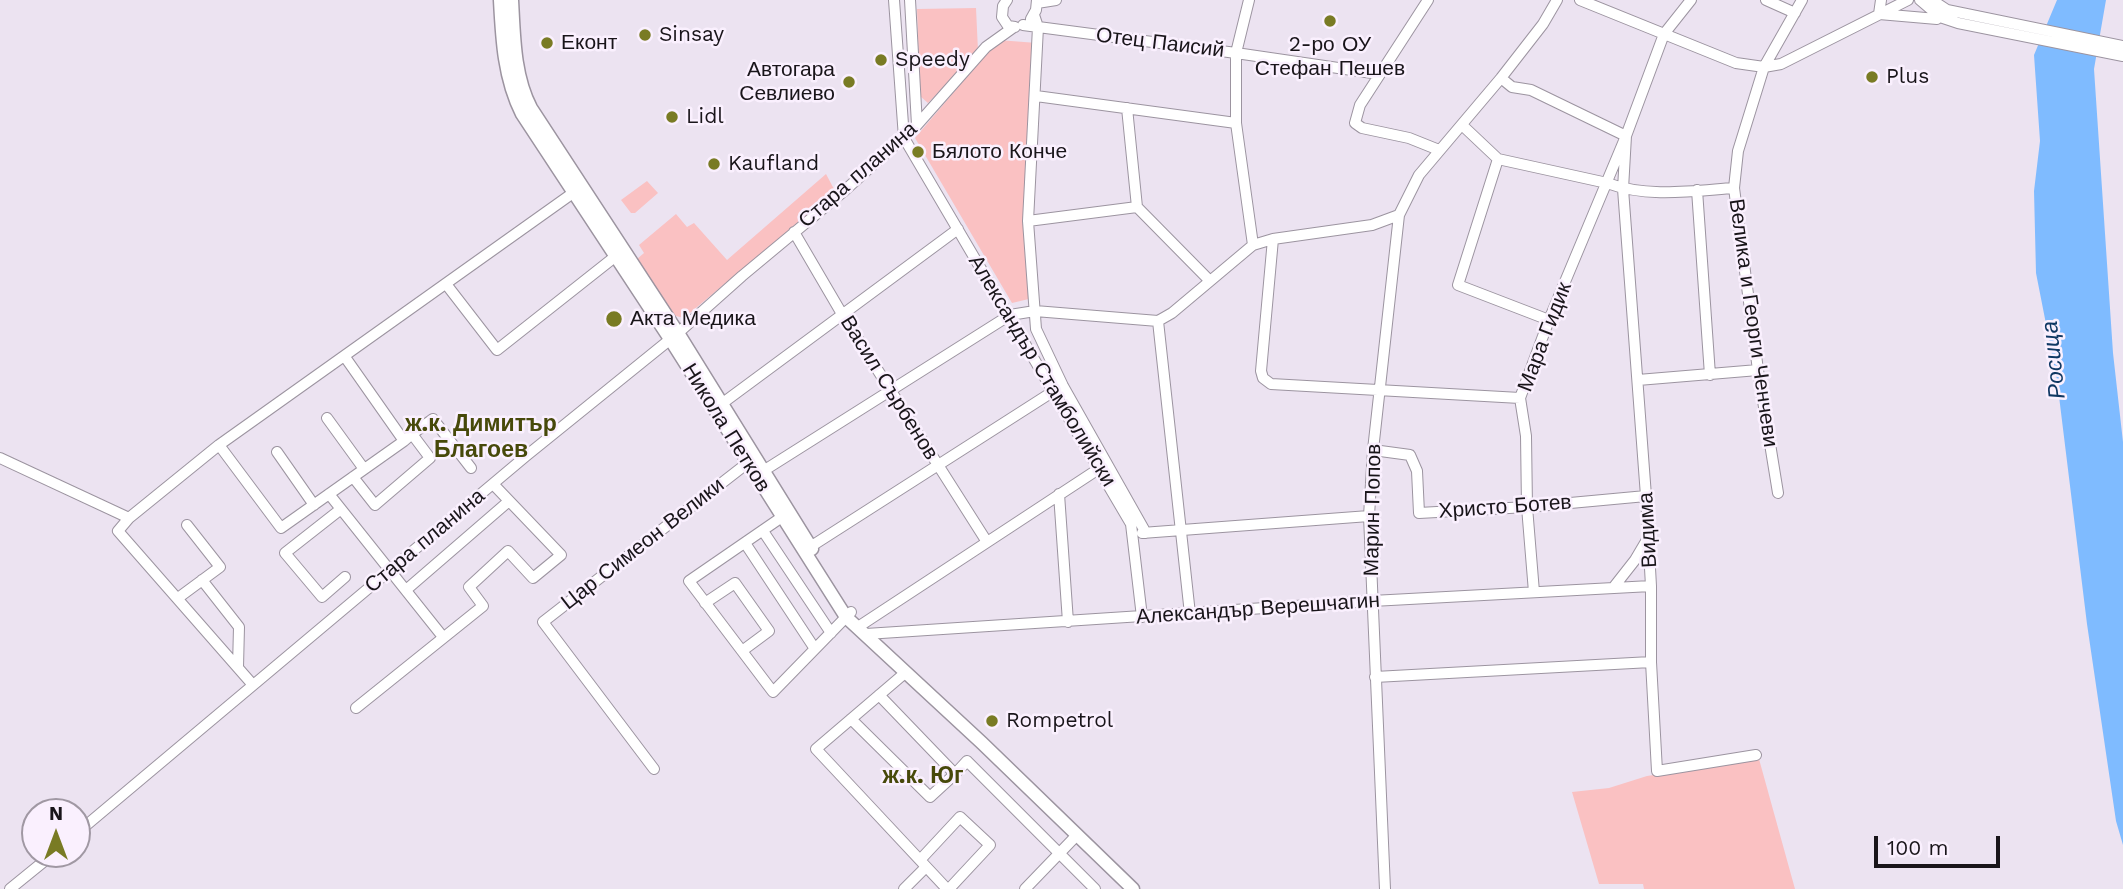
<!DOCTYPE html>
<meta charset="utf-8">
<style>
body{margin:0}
#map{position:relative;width:2123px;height:889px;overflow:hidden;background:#ece3f1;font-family:"Work Sans",sans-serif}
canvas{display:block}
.north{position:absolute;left:21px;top:798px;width:70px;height:70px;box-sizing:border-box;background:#faf0fe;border:2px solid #a098a3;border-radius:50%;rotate:0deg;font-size:19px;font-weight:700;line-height:28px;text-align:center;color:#19151a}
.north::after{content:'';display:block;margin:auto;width:24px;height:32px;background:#797b24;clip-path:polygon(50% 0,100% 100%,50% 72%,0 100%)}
.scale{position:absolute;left:1874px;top:836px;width:126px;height:32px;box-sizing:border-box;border:4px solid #19151a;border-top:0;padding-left:9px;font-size:21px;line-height:24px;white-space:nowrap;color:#19151a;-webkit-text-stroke:5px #faf0fe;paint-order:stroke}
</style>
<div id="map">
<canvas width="2123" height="889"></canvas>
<div class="north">N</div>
<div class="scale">100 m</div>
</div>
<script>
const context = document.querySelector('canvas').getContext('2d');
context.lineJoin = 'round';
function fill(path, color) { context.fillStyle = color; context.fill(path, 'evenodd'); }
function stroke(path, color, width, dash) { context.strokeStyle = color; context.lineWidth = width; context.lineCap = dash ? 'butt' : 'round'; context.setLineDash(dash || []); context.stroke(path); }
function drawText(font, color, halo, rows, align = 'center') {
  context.font = font + ' "Work Sans",sans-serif'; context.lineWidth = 5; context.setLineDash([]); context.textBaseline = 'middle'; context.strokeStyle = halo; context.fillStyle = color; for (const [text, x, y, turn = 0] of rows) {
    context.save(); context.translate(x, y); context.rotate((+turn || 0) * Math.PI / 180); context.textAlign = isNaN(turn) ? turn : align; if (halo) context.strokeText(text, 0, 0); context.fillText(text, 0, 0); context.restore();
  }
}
const green = new Path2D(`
 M976 8 978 51 928 103 920 96 917 9Z
 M998 40 1037 43 1024 220 1033 298 1012 303 915 138Z
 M826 174 835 191 684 318 672 315 636 260 644 253 639 245 676 214 687 227 694 223 727 260Z
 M647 181 658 193 635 213H631L621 200Z
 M1759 759 1795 889H1644L1643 884H1599L1572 792 1609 788 1647 776Z`);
const water = new Path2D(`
 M2057 0H2106L2094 69 2113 353 2123 442V845L2116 821 2087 624 2057 380 2036 273 2034 191 2040 141 2034 55Z`);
const minor = new Path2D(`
 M894 0 904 138 1131 524 1142 617
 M910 0 917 125
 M1007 0 1003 6 1002 17 1008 26 1015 27
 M1249 0 1236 53V123L1253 245
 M1428 0 1360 105 1355 123 1362 128 1409 138 1439 150
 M1580 0 1736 63 1764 67 1781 64 1908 0
 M1691 0 1664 34 1626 136 1623 189 1646 496 1651 586V662L1657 771 1756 755
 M1766 0 1795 13
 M1881 0 1879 14 1937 19
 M1920 0 1940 17 1958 23 2123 56
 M1932 0 1947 10 2123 46
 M1037 3 1056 0
 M1034 15 1038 27 1028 221 1036 329 1063 386 1146 533
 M1031 19 1036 10 1037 0
 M1023 25 1236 53 1379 74
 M1501 78 1512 87 1531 90 1626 136 1549 320 1520 398 1526 436 1527 507 1534 592
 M1036 96 1236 123
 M1127 108 1137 207 1210 281
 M1462 125 1498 159 1607 183C1647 198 1692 191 1734 188
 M1498 159 1458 285 1549 320
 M1697 190 1710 375
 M1028 221 1137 207
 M794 232 842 314 987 542
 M1273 239 1261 371 1263 378 1271 384 1520 398
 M446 284 497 350 621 252
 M1158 321 1190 614
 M1638 380 1758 370
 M716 408 958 229
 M327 418 364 469
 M412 434 433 419 471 468
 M219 445 281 528 404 441 345 357
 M1373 450 1410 455 1417 471 1419 513 1527 507 1646 496
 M277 452 314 505
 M0 458 129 518
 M760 473 1010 315 1035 311 1158 321 1172 313 1253 245 1273 239 1372 225 1399 215
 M353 477 375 505 430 458 412 434 404 441
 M1778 493 1758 370 1734 188 1738 151 1764 67 1802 0
 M329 494 443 637
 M1059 494 1068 622
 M341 509 285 553 322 597 345 577
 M782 517 689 581 773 692 851 612
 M763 531 831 633
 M1142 533 1369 516
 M745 543 815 649
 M807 549 1057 389
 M202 580 239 627 238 667
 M1613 588 1635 560 1648 538
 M406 590 509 501
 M178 598 220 567 187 525
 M705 603 735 583 769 631 742 651
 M858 627 1103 466
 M866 634 1372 601 1651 586
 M905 673 816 749 947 889
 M1375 677 1651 662
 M253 685 118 531 129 518 219 445 580 188
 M879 695 955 774 967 761 1095 889
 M356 708 483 606 469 587 508 551 533 578 561 555 493 484
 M851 719 930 797 955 774
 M654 769 543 622 754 458
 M77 833 526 456 678 333 742 276 843 192 917 125 986 47 1014 27
 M920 860 960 817 990 845 949 889
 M10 889 53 854
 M904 889 926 867
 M1025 889 1077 835
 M1385 889 1369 516 1373 450 1399 215 1419 175 1501 78 1543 24 1557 0`);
const major = new Path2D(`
 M500 0C502 39 504 79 522 114L670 339 846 617 982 743 1133 889
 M512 0C514 36 514 76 531 108L678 333 812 549`);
const markers = [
 [1330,21,7,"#797b24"],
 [645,35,7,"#797b24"],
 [547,43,7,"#797b24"],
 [881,60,7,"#797b24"],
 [1872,77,7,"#797b24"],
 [849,82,7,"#797b24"],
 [672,117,7,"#797b24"],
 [918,152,7,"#797b24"],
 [714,164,7,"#797b24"],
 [614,319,9,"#797b24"],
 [992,721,7,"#797b24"]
];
const poiNames = [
 ["Sinsay",659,35],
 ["Еконт",561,43],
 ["2-ро ОУ",1330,45,"center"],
 ["Стефан Пешев",1330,69,"center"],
 ["Speedy",895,60],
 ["Автогара",835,70,"right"],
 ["Севлиево",835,94,"right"],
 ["Plus",1886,77],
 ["Lidl",686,117],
 ["Бялото Конче",932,152],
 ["Kaufland",728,164],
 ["Акта Медика",630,319],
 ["Rompetrol",1006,721]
];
const streetNames = [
 ["Отец Паисий",1160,43,7],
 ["Стара планина",858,175,-41],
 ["Велика и Георги Ченчеви",1753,323,82],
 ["Мара Гидик",1545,337,-69],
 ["Александър Стамболийски",1042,371,59],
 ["Васил Сърбенов",889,388,58],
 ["Никола Петков",726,428,58],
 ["Христо Ботев",1505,507,-4],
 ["Марин Попов",1373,510,-89],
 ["Видима",1648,530,-93],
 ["Стара планина",425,541,-40],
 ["Цар Симеон Велики",643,544,-38],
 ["Александър Верешчагин",1258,609,-4]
];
const waterNames = [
 ["Росица",2054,360,-96]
];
const neighbourhoodNames = [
 ["ж.к. Димитър",481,424],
 ["Благоев",481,450],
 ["ж.к. Юг",923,776]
];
fill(green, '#fac1c2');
fill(water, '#7fbbff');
stroke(minor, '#9c94a0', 12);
stroke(major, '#9c94a0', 15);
stroke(minor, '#fff', 10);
stroke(major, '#fff', 12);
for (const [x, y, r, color] of markers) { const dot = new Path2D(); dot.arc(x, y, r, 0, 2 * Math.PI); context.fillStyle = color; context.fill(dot); stroke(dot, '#faf0fe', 2.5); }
drawText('21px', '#19151a', '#faf0fe', poiNames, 'left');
drawText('21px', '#19151a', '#faf0fe', streetNames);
drawText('italic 23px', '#0f3863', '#faf0fe', waterNames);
drawText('bold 23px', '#47490a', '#faf0fe', neighbourhoodNames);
</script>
